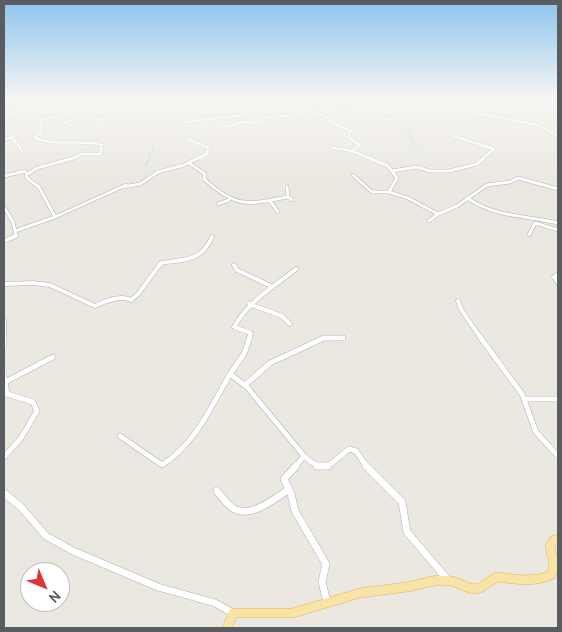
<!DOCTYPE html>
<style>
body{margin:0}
#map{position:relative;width:562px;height:632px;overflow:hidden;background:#ebe8e1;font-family:Cabin,sans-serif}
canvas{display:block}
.frame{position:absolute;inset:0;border:5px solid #595d61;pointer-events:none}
.north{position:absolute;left:20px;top:562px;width:50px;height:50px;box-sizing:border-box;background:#fff;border:1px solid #bdbec0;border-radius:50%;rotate:135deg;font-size:14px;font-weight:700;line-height:20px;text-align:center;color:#595d61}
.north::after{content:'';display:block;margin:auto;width:18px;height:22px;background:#dc3639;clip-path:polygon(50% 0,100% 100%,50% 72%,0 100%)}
</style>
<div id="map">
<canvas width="562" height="632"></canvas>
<div class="frame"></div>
<div class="north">N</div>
</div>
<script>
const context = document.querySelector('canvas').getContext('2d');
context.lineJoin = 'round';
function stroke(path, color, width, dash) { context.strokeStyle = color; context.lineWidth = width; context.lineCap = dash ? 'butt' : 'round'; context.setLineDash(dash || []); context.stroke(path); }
const stream = new Path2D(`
 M288 98 297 101 310 99 314 104 320 105 328 102 346 108 347 111 363 115 393 116 405 127 417 148
 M146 166V162L151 159 149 156 153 151V145`);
const minorFar4 = new Path2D(`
 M77 98 89 104 84 109 87 115 105 121
 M164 98 171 101 186 100 204 103 217 99H228L246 111 242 115 185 122
 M285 98 308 111 327 117 334 124 351 131 348 137 360 145 352 151 333 148
 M449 98 460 103
 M233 100H241L251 105
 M416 100 419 98
 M450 105 467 101 491 107H501L522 102 558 108
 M86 106 103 98
 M435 106 450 105 471 112 537 125 558 136
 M433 115 439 111 430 101 441 98
 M4 116 69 98
 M221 118V124L227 127 243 122 254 123 268 117 299 115 308 111
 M63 123 87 115
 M453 136 494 149 482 159
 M12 137 22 151
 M4 139 13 137
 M188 139 208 148 207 154 196 159
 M352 151 372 159
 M72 159 82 154H100L102 145C80 139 56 147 35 138L42 132 41 120 84 109`);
const minorFar3 = new Path2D(`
 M369 158 388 166 397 178 389 192 408 198 438 214 457 206 487 185 510 182 518 178 558 189
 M189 163 205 174 204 179C236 208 247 205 288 197L292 200
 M392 171 417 167 430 171H449L477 164 484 158
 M353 175 372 192H389
 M4 176 25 171 27 174
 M122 187 140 184 158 172 184 165 198 158
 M287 187 288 197
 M467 198C497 218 524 215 558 223
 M270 201 278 212
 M218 204 229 200
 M4 207 13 222 15 231
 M55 217 39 187 28 179 26 175 37 168 74 158
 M429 221 438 214
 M529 235 535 223 558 230
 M13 237 16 236 15 231 55 217 126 185`);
const minorFar2 = new Path2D(`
 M4 241 16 236
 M234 265 237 270 273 287
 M558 274 554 277 558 283
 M4 284 33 283 50 285 95 306C105 301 121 295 131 300L138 294 161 263C185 259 201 262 212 237
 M458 301 462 311 481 338
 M249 304 282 316 290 324
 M4 320V338
 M249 338 251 333 234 327C249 300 273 288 296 269`);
const minorFar1 = new Path2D(`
 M4 337V345
 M250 337 244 354 230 374 247 387 304 456 295 467
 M480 337 522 394 536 432 558 456
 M4 376 7 394 33 402 37 411 21 438 4 457
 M5 382 53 357
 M245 385 270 363 324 338H343
 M524 399H558
 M120 436 162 465C195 444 211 407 230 374
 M304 456 311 462 322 467
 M323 467 332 463 349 449 356 451 367 467`);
const minor = new Path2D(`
 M296 466 284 479 291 494 295 511 326 564 322 582 327 602
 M317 466H328
 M366 466 402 502 407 532 448 580
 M217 491C222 497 227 505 234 509 251 518 275 499 289 489
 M4 493 21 507 46 536 73 551 158 587 215 603 233 613`);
const majorFar1 = new Path2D(`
 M4 105 32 98`);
const major = new Path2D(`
 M227 628 233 613H293L360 593 407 587 438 580 452 581 472 589 480 588 496 577C515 579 533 583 551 575L554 565 550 546 554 540 558 539`);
stroke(stream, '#a4dcf8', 1);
stroke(minorFar4, '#aeb2b6', 3);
stroke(minorFar3, '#aeb2b6', 4);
stroke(minorFar2, '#aeb2b6', 5);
stroke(minorFar1, '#aeb2b6', 6);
stroke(minor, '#aeb2b6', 8);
stroke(majorFar1, '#e6b35f', 4);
stroke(major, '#e6b35f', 10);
stroke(minorFar4, '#fff', 2.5);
stroke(minorFar3, '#fff', 3);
stroke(minorFar2, '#fff', 4);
stroke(minorFar1, '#fff', 5);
stroke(minor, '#fff', 7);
stroke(majorFar1, '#f9e4a8', 3);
stroke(major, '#f9e4a8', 9);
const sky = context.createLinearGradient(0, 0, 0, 186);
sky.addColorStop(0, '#8dc4ee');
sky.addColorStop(0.53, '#f6f5f2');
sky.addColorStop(1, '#f6f5f200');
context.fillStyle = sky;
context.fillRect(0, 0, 562, 186);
</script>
